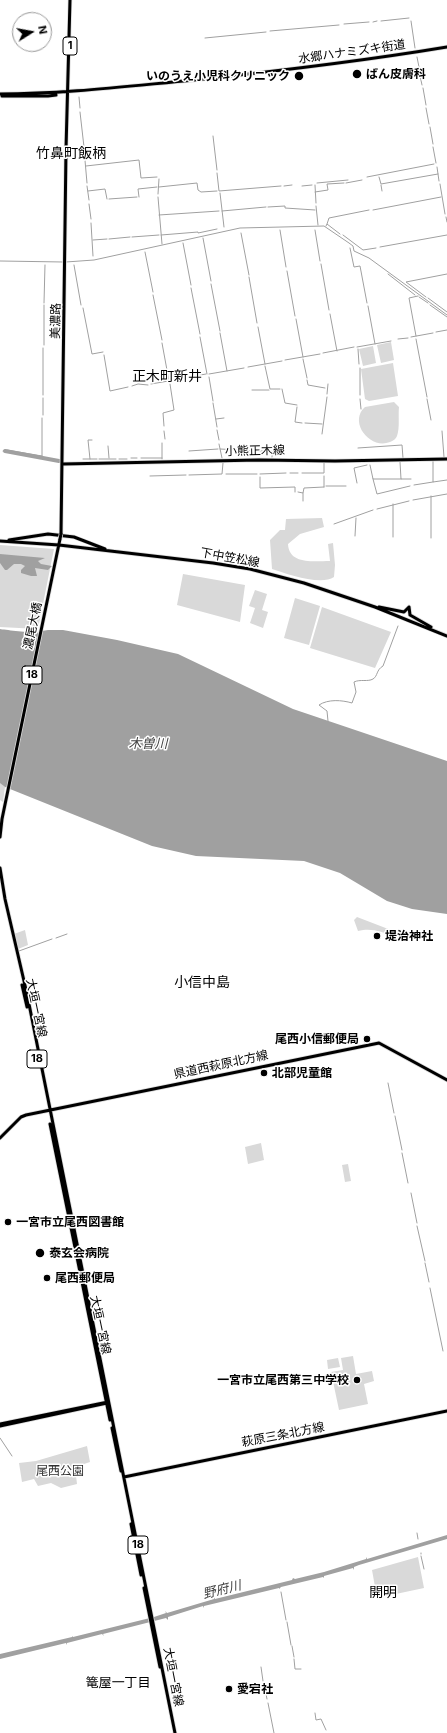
<!DOCTYPE html>
<meta charset="utf-8">
<style>
body{margin:0}
#map{position:relative;width:447px;height:1733px;overflow:hidden;background:#fff;font-family:Inter,sans-serif}
canvas{display:block}
.north{position:absolute;left:12px;top:12px;width:40px;height:40px;box-sizing:border-box;background:#fff;border:1px solid #999;border-radius:50%;rotate:79deg;font-size:11px;font-weight:700;line-height:16px;text-align:center;color:#000}
.north::after{content:'';display:block;margin:auto;width:14px;height:18px;background:#000;clip-path:polygon(50% 0,100% 100%,50% 72%,0 100%)}
</style>
<div id="map">
<canvas width="447" height="1733"></canvas>
<div class="north">N</div>
</div>
<script>
const context = document.querySelector('canvas').getContext('2d');
context.lineJoin = 'round';
function fill(path, color) { context.fillStyle = color; context.fill(path, 'evenodd'); }
function stroke(path, color, width, dash) { context.strokeStyle = color; context.lineWidth = width; context.lineCap = dash ? 'butt' : 'round'; context.setLineDash(dash || []); context.stroke(path); }
function drawText(font, color, halo, rows, align = 'center') {
  context.font = font + ' Inter,"Noto Sans JP",sans-serif'; context.lineWidth = 3; context.setLineDash([]); context.textBaseline = 'middle'; context.strokeStyle = halo; context.fillStyle = color; for (const [text, x, y, turn = 0] of rows) {
    context.save(); context.translate(x, y); context.rotate((+turn || 0) * Math.PI / 180); context.textAlign = isNaN(turn) ? turn : align; if (halo) context.strokeText(text, 0, 0); context.fillText(text, 0, 0); context.restore();
  }
}
const green = new Path2D(`
 M391 342 394 360 381 363 377 345Z
 M373 346 376 363 363 366 359 349Z
 M393 363 398 396 369 401 365 399 361 369Z
 M394 402 399 407C398 416 400 427 397 436 396 439 393 441 390 442 370 450 348 422 365 407Z
 M322 518 324 527 300 534 288 544C289 565 314 561 330 561L328 544 333 543 335 565 334 577C321 586 287 574 272 569L270 540 280 530H285L286 519Z
 M0 545 54 549 38 629 0 627Z
 M183 574 245 585 240 622 177 605Z
 M255 590 267 594 262 610 268 612 263 628 250 623 255 608 249 606Z
 M295 598 320 606 309 645 284 638Z
 M322 607 391 632 375 668 310 648Z
 M0 782 5 787 3 802 0 800Z
 M357 917 396 932 394 935C381 933 373 927 358 931L354 920Z
 M25 930 28 945 18 949 14 934Z
 M261 1143 264 1160 248 1164 245 1147Z
 M348 1164 351 1181 345 1182 342 1165Z
 M353 1356 356 1374 372 1371 374 1381 364 1384 368 1404 339 1410 331 1372 343 1370 341 1358Z
 M338 1358 340 1367 328 1369 327 1360Z
 M87 1446 90 1462 75 1467 77 1484 61 1488 51 1483 38 1486 34 1479 22 1482 19 1463 36 1461Z
 M418 1557 424 1588 377 1598 372 1570Z`);
const water = new Path2D(`
 M0 554 45 558 38 561 41 564 52 566 48 570 35 568 37 576H31L21 573V570L25 566 21 564H14L7 570H5L0 563Z
 M0 629C5 630 34 633 37 632L42 635V631L48 630H63L117 640 178 654 293 709 447 761V914L412 909 387 901 340 873 304 861 196 856 152 846 5 787 0 783Z
 M447 1535V1539L359 1565 354 1567V1570L353 1568 324 1576V1578L323 1577 281 1587 279 1589V1588L204 1606 203 1608V1606L168 1617V1620L166 1618 103 1634 104 1636 102 1634 67 1643 66 1645V1643L0 1659V1654L72 1637V1636L73 1637 154 1617 166 1613 165 1611 167 1613 214 1599V1597L215 1599 292 1580 293 1578 295 1579 324 1572 366 1559V1557L367 1559Z`);
const stream = new Path2D(`
 M381 21 409 18
 M411 21 415 48
 M373 22 377 21
 M344 24 369 22
 M270 31 339 25
 M205 38 266 32
 M417 57 419 67
 M419 71 422 85
 M423 88 426 105
 M79 97 80 108
 M426 108 429 124
 M80 112 84 147
 M430 127 433 144
 M213 136 217 170
 M433 147 436 163
 M84 149 87 183
 M86 166 139 160 141 178 157 177
 M437 167 439 181
 M217 173 219 191 281 186
 M367 177 434 164
 M379 177 381 184 438 174
 M317 183 348 180
 M346 183 362 180
 M440 184 445 214
 M315 185 316 203
 M381 185 382 191
 M87 186 89 200
 M284 186 292 185
 M302 186 312 185
 M159 187 197 183 198 190 201 192 217 191
 M88 191 105 189 107 199
 M315 192 328 190 327 184 344 183
 M220 193 224 227
 M158 194 159 179
 M139 197 138 189 157 187
 M158 197 162 244
 M109 199 137 197
 M89 204 91 219
 M316 206 318 225
 M268 207 285 206V208L315 210
 M373 210 441 197
 M222 211 266 207
 M159 215 219 211
 M446 217 447 222
 M91 223 93 256
 M327 224 329 218 369 210
 M326 226 327 224 340 234
 M280 230 286 267
 M315 230 320 261
 M241 233 249 275
 M161 235 198 232V233L217 229
 M343 235 363 250 376 248
 M132 237 159 235
 M203 238 211 281
 M109 239 130 237
 M93 240 107 239
 M183 243 191 285
 M380 247 447 235
 M350 248 354 267 360 266 367 303
 M145 252 153 292
 M0 261 63 262
 M66 262 94 260 240 228 324 226 349 243 353 246 354 251 369 258 447 315
 M321 264 329 310
 M74 265 81 305
 M287 271 295 316
 M388 274 415 295
 M249 277 257 323
 M211 284 220 331
 M191 288 200 334
 M153 295 162 340
 M419 297 428 303
 M426 297 406 282 447 274
 M428 298 447 312
 M44 303 45 265
 M430 305 447 317
 M368 306 375 344
 M83 308 92 354 103 352
 M330 314 337 351
 M296 319 303 357
 M258 327 265 364
 M436 332 447 330
 M220 333 227 371
 M416 336 409 298 418 296
 M200 337 207 374
 M411 337 433 333
 M398 339 408 338
 M416 339 427 397
 M162 343 169 381
 M44 345V305
 M357 347 391 341
 M358 349 359 364
 M323 353 354 347
 M104 355 110 391 128 387
 M303 359 307 378
 M285 360 320 354
 M265 366 270 389H280
 M248 367 282 361
 M209 374 244 368
 M190 377 206 374
 M209 377 213 401
 M307 380 308 385 325 388
 M151 384 186 378
 M132 386 138 384 148 385
 M282 389 285 403 297 405
 M252 390H269
 M327 394 328 384
 M43 395V348
 M360 395V368
 M360 399 361 409
 M427 399 431 420
 M213 403 217 427
 M297 407 295 422 302 423
 M43 415V398
 M216 419 224 418
 M305 423 322 424
 M164 426 163 413 174 410 170 384
 M217 430 219 440
 M164 431 165 439
 M442 431 444 457
 M322 434 327 397
 M219 444 222 458
 M108 446 109 458
 M358 448 402 445 403 458
 M220 449 257 451
 M3 451 7 450 42 456
 M189 451 218 449
 M259 451H272
 M272 457 273 446
 M42 458V418
 M131 458H137
 M141 458H162
 M83 459H97
 M90 459 88 440H92
 M99 459H116
 M119 459H127
 M162 459V443
 M433 461V482L447 480
 M400 462 401 479H411
 M370 465 373 479H401
 M290 473H298
 M302 473H324V463
 M226 474H257
 M260 474 286 473
 M189 475 222 474 223 463
 M150 476 186 475
 M324 476V487
 M260 477V488L295 487V492
 M373 479 377 494 410 486
 M357 483 354 468 367 465
 M414 485 433 482
 M326 486H346
 M298 492 303 493 304 488 324 487
 M303 493V501
 M413 500 447 494
 M377 509 409 501
 M334 524 373 510
 M355 536 356 518
 M393 537V504
 M431 538V496
 M328 721 327 711 319 705C328 699 342 700 352 703L356 692 354 682C360 679 368 682 373 679 378 676 376 670 383 666L398 626
 M56 938 67 934
 M19 951 52 939
 M388 1083 394 1113
 M395 1116 402 1150
 M402 1153 408 1183
 M411 1193 417 1223
 M417 1226 425 1261
 M425 1263 429 1282
 M430 1288 443 1351
 M0 1438 12 1456
 M417 1533 418 1539
 M421 1553V1554
 M421 1556 424 1569
 M281 1592 286 1620
 M287 1622 291 1645
 M292 1646 294 1657
 M294 1659 295 1669H301
 M261 1667 263 1681
 M264 1684 267 1699
 M268 1703 274 1733
 M315 1713 316 1720 321 1719 326 1730`);
const river = new Path2D(`
 M5 451 59 461`);
const major = new Path2D(`
 M0 94C65 94 129 86 194 80 279 71 363 61 447 47
 M2 96H48L56 95
 M63 464 259 460 335 461 447 459
 M61 534 66 149 70 0
 M9 540 48 534 74 537 105 549
 M0 541 59 545 213 563 250 569 304 583 375 607 447 636
 M379 607 404 612 409 607
 M409 607 410 615 431 627
 M0 837 2 819 60 539
 M0 868 5 899 27 994 175 1733
 M22 985 27 1007
 M50 1124 110 1420
 M0 1138 21 1117 26 1115 379 1043 447 1080
 M0 1424 108 1402
 M0 1426 107 1403
 M112 1428 121 1471
 M124 1477 447 1411
 M131 1524 141 1575
 M144 1588 160 1667`);
const majorBridge = new Path2D(`
 M60 539 61 534`);
const markers = [
 [357,74,5,"#000"],
 [299,76,5,"#000"],
 [377,936,4,"#000"],
 [367,1039,4,"#000"],
 [264,1073,4,"#000"],
 [8,1222,4,"#000"],
 [40,1253,5,"#000"],
 [47,1278,4,"#000"],
 [357,1380,4,"#000"],
 [229,1689,4,"#000"]
];
const shields = [
 [70,46,14],
 [32,675,20],
 [37,1059,20],
 [138,1545,20]
];
const shieldNames = [
 ["1",70,46],
 ["18",32,675],
 ["18",37,1059],
 ["18",138,1545]
];
const streetNames = [
 ["水郷ハナミズキ街道",352,52,-8],
 ["美濃路",56,321,-89],
 ["小熊正木線",255,451,-1],
 ["下中笠松線",230,558,10],
 ["濃尾大橋",33,626,-78],
 ["大垣一宮線",36,1008,78],
 ["県道西萩原北方線",221,1065,-12],
 ["大垣一宮線",100,1325,78],
 ["萩原三条北方線",283,1435,-11],
 ["大垣一宮線",173,1677,79]
];
const poiNames = [
 ["ばん皮膚科",366,74],
 ["いのうえ小児科クリニック",290,76,"right"],
 ["堤治神社",385,936],
 ["尾西小信郵便局",359,1039,"right"],
 ["北部児童館",272,1073],
 ["一宮市立尾西図書館",16,1222],
 ["泰玄会病院",49,1253],
 ["尾西郵便局",55,1278],
 ["一宮市立尾西第三中学校",349,1380,"right"],
 ["愛宕社",237,1689]
];
const parkNames = [
 ["尾西公園",60,1471]
];
const waterNames = [
 ["木曽川",148,744],
 ["野府川",222,1590,-14]
];
const neighbourhoodNames = [
 ["篭屋一丁目",118,1683]
];
const quarterNames = [
 ["竹鼻町飯柄",71,154],
 ["正木町新井",167,377],
 ["小信中島",202,983],
 ["開明",383,1593]
];
fill(green, '#d9d9d9');
fill(water, '#a0a0a0');
stroke(stream, '#a0a0a0', 1);
stroke(river, '#a0a0a0', 4);
stroke(major, '#dbdbdb', 4.5);
stroke(major, '#000', 3);
stroke(majorBridge, '#dbdbdb', 4.5, []);
stroke(majorBridge, '#000', 3);
for (const [x, y, r, color] of markers) { const dot = new Path2D(); dot.arc(x, y, r, 0, 2 * Math.PI); context.fillStyle = color; context.fill(dot); stroke(dot, '#fff', 1.5); }
for (const [x, y, w] of shields) { const box = new Path2D(); box.roundRect(x - w / 2, y - 9, w, 18, 3); context.fillStyle = '#fff'; context.fill(box); stroke(box, '#000', 1); }
drawText('bold 11px', '#000', null, shieldNames);
drawText('12px', '#000', '#fff', streetNames);
drawText('bold 12px', '#000', '#fff', poiNames, 'left');
drawText('12px', '#303030', '#fff', parkNames);
drawText('italic 13px', '#414141', '#fff', waterNames);
drawText('13px', '#000', '#fff', neighbourhoodNames);
drawText('14px', '#000', '#fff', quarterNames);
</script>
